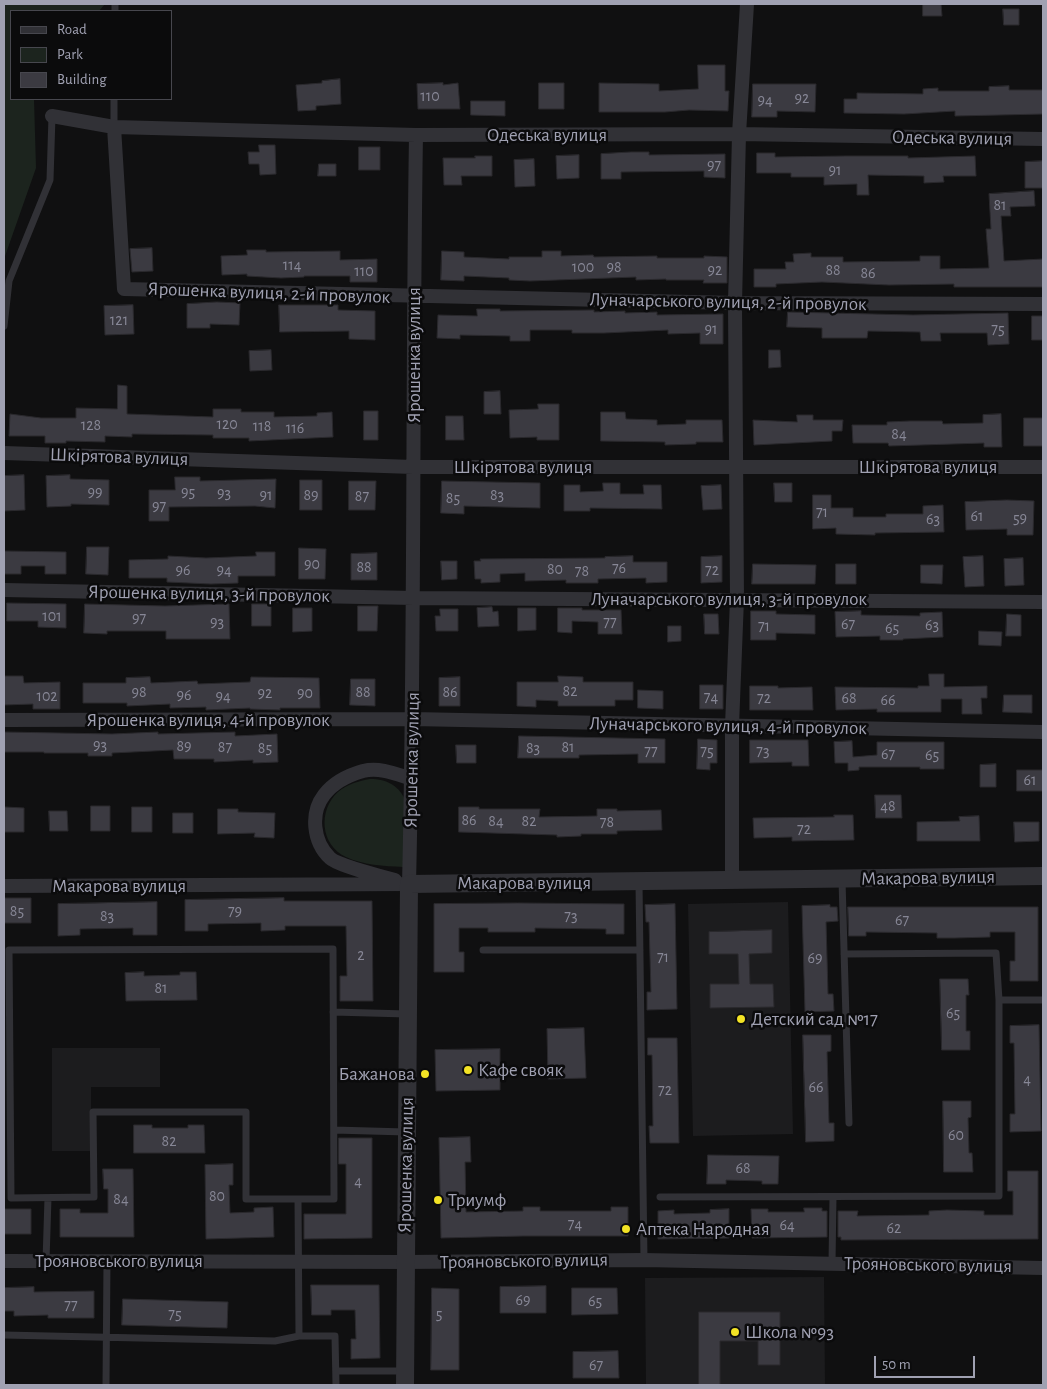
<!DOCTYPE html>
<meta charset="utf-8">
<style>
body{margin:0}
#map{position:relative;width:1047px;height:1389px;overflow:hidden;background:#101011;font-family:"Alegreya Sans",sans-serif}
canvas{display:block}
.frame{position:absolute;inset:0;border:5px solid #a0a1b2;pointer-events:none}
.legend{position:absolute;left:10px;top:10px;width:162px;height:90px;box-sizing:border-box;background:#0b0b0c;border:1px solid #47474e;margin:0;padding:6px 9px;list-style:none;font-size:15px;color:#a0a1b2}
.legend li{display:flex;align-items:center;gap:10px;height:25px}
.legend b{width:25px;border:1px solid #47474e}
.scale{position:absolute;left:874px;top:1356px;width:101px;height:22px;box-sizing:border-box;border:2px solid #a0a1b2;border-top:0;padding-left:6px;font-size:15px;line-height:18px;white-space:nowrap;color:#a0a1b2;-webkit-text-stroke:4px #0b0b0c;paint-order:stroke}
</style>
<div id="map">
<canvas width="1047" height="1389"></canvas>
<div class="frame"></div>
<ul class="legend">
<li><b style="height:6px;background:#313136"></b>Road</li>
<li><b style="height:14px;background:#1c241e"></b>Park</li>
<li><b style="height:14px;background:#3b3a41"></b>Building</li>
</ul>
<div class="scale">50 m</div>
</div>
<script>
const context = document.querySelector('canvas').getContext('2d');
context.lineJoin = 'round';
function fill(path, color) { context.fillStyle = color; context.fill(path, 'evenodd'); }
function stroke(path, color, width, dash) { context.strokeStyle = color; context.lineWidth = width; context.lineCap = dash ? 'butt' : 'round'; context.setLineDash(dash || []); context.stroke(path); }
function drawText(font, color, halo, rows, align = 'center') {
  context.font = font + ' "Alegreya Sans",sans-serif'; context.lineWidth = 5; context.setLineDash([]); context.textBaseline = 'middle'; context.strokeStyle = halo; context.fillStyle = color; for (const [text, x, y, turn = 0] of rows) {
    context.save(); context.translate(x, y); context.rotate((+turn || 0) * Math.PI / 180); context.textAlign = isNaN(turn) ? turn : align; if (halo) context.strokeText(text, 0, 0); context.fillText(text, 0, 0); context.restore();
  }
}
const built = new Path2D(`
 M788 902 793 1134 693 1136 688 904Z
 M52 1048H160V1087H91V1151H52Z
 M824 1277 825 1385H646L645 1278Z`);
const green = new Path2D(`
 M4 4H105L99 11H11V99H34L36 168 4 259Z
 M370 779C387 779 400 786 406 802L403 867C384 866 363 865 346 857 320 845 318 810 338 792 347 784 359 781 370 779Z`);
const building = new Path2D(`
 M923 4H941L942 16H923Z
 M1003 9H1019V25H1004Z
 M698 65H725V91H729L728 111 689 110 665 112H599V83L659 84V91L698 89Z
 M340 79 341 104 316 106V110L298 111 296 85 322 83V81Z
 M443 83V85L458 83 460 109H418L417 84Z
 M539 83H564V109H539Z
 M753 84H816L815 112 777 111V117H752Z
 M1009 86V90H1043V114L955 116V111L904 114 844 113V99H857V93L923 94V89L938 88V91H989V87Z
 M471 101H505V116L471 115Z
 M259 145H275L276 174 260 175 259 164H249L248 152H259Z
 M359 147H380V170H359Z
 M631 152H649V155L725 154V178L704 177V171L621 172V179H601V154Z
 M757 153H775V157L846 156H908V158L975 156 976 176H943L944 182 924 183V176L868 175 869 195H857V184L824 185V177H791V173H757Z
 M579 155V178L557 179 556 156Z
 M475 156H492V176H461L462 185H444L443 158H475Z
 M534 159 535 186 515 187 514 160Z
 M1043 161V188H1025V162Z
 M319 164H336V176H318Z
 M1034 191 1035 206 1010 207 1011 216H1001L1004 261 1043 259V287H954V284L889 285 822 282 776 284V287H754V269H786L785 262H794L793 254 811 253V257H843V262L920 261V256H940V269L989 268 986 229H991L989 194Z
 M152 248 153 271 132 272 130 249Z
 M247 250H266V252L340 251V260L377 259V282H350V276H304V277L281 278 247 276V274L222 275 221 256 247 255Z
 M442 251 464 252V257L509 259V257H542V251H561V256L593 255 594 257 657 256V258H704V256L727 257V283H703L704 280H666V279L636 280V277L530 281 509 280V278L464 276V281L441 280Z
 M217 302 240 303 239 325 210 324V328H187V304Z
 M133 305 134 334 105 335 104 306Z
 M279 305H338V310L375 311V340L349 339V331L280 332Z
 M477 309H500V311L594 310V312L625 311V313L657 312V315L723 314V344H700V333L668 334V330L604 333H572V330H530V341H510V336L460 335V339L437 338 438 315 477 316Z
 M788 312 913 315 1008 313 1009 344 988 345 987 333H940L941 341H921L920 332 868 331 867 338H822V328L787 327Z
 M1032 316H1043V340H1032Z
 M271 350 272 370 250 371 249 351Z
 M769 350H780L781 367 769 368Z
 M118 385 127 386V414L213 417V409H241V412H274V417L317 416V413L332 412 333 437 249 441V438H213V435L132 434V437L105 436V442L66 441V443H45V436H9L10 414 41 418H76V408L117 409Z
 M500 391 501 414H484V392Z
 M538 404H559V440H537V437L510 438 509 410 538 409Z
 M364 411H378V440H364Z
 M601 412H625L626 419 657 420V425L686 424V420H722L723 442H696V444L665 445V442L601 441Z
 M1001 414 1002 447H984V443L889 446 888 443H853L852 425H887V422L910 421H942L943 424 983 423V415Z
 M797 415H813V420H843L842 431H832V441L754 445 753 420 797 422Z
 M446 416H463L464 440H446Z
 M1024 418H1043V446H1024Z
 M24 475 25 510 4 511V476Z
 M70 475V479L109 480V505L71 504V506L47 507 46 476Z
 M175 477H200V481L276 479 275 508 255 506 169 507V521H149V490H175Z
 M300 480H322V510H300Z
 M349 481H376L375 510H349Z
 M442 481 540 483V508L464 506V514L441 513Z
 M603 483H620V494H644L643 485H661L662 509 590 508V511H564V485H580V492L603 491Z
 M774 483H792V502H775Z
 M721 485 722 509 703 510 701 486Z
 M813 495H831V508H853V517H886V514H923V506L943 505 944 532 875 533V535L836 534V528L813 529Z
 M1007 500 1034 501 1033 535H1007V529L966 530 965 502Z
 M87 547H109L108 575 86 574Z
 M299 548 326 549 325 579H299Z
 M4 551 66 552V574H45V566H21V574H4Z
 M256 552H275V576H238V583L211 584 167 582V578H129V560L168 559V556L206 558 256 556Z
 M377 553V580H351V554Z
 M633 556V562H667V582L646 583V578L598 579V583H566V580L525 581V573L500 574V582L481 583V579H475L474 561H481L480 559 605 558V557Z
 M722 556V582L701 583V557Z
 M983 556 984 586 965 587 963 557Z
 M1023 558 1024 585 1005 586 1004 559Z
 M441 561H457V579L442 580Z
 M753 564 816 565 815 584H752Z
 M836 564H856V584H836Z
 M921 565H943L942 584 921 583Z
 M7 603 66 604V628L38 627V621H7Z
 M85 604 165 606 229 604 230 639H166V631H107V634L84 633Z
 M252 604H271V626H252Z
 M358 606H378L377 631H358Z
 M492 607 493 612 498 611 499 626 478 627 477 608Z
 M293 608H312V631L293 632Z
 M518 608H536V630L518 631Z
 M558 608H582V610H621L622 634H598V622L572 621V633L558 632Z
 M440 609H458V631H436L435 616H440Z
 M751 611H776V614L815 615V634L776 633V640H751Z
 M861 611V615L920 616V613L942 612 943 637 903 639V640H880V636L836 637 835 612Z
 M704 614H718L719 634H705Z
 M1007 614 1021 615V636H1006Z
 M668 626H681V641L668 642Z
 M979 631 1002 632 1001 646 979 645Z
 M929 674H944V687L987 686V698H981L982 714H962V699H941V712H877V709L836 710 835 687 918 688V686H929Z
 M4 676H23L24 683 60 682V709H33V704L4 705Z
 M558 676 583 677V682H633V700H615V706H558V701L536 700V707L517 706V682H558Z
 M150 677 151 683 197 681 198 684 250 682 251 677 319 678 320 708H280V710L250 709V708L206 710V707L170 708V704L127 706V703H83V683H126V678Z
 M460 677V706H439V678Z
 M351 679H375V706L350 705Z
 M700 685H723V709H700Z
 M750 686H778V688L812 687 813 710H750Z
 M638 690 663 691V709L638 708Z
 M1004 695H1032V713L1003 712Z
 M4 732 112 734 158 732V734L235 732V736L277 734 278 762 253 763V760L214 762V759H174L173 750 112 753V756H88V753H44V752H4Z
 M519 736 665 739V763H638V754L579 755V758H518Z
 M698 739 717 740V763H710V770L697 769Z
 M750 740H808L809 766H792V762L750 763Z
 M852 741 853 757 877 755V742H944V769H920V767H859V770L848 771V763H835L834 742Z
 M456 745H476V763H457Z
 M996 764V787H980V765Z
 M1017 770H1043V791H1017Z
 M875 795H901L902 818H876Z
 M91 806H110V831H91Z
 M5 807 24 808V832H5Z
 M132 807H152V832H132Z
 M459 807H479V809H540L539 817 597 816V809H617V811L661 810 662 830 617 831V834H581V836L557 837V835L459 832Z
 M218 809H238V812L275 813 274 838 254 837 255 833 218 834Z
 M49 811H67L68 831H50Z
 M173 813H193V833H173Z
 M834 815H853L854 840 792 841V837L754 838 753 818 834 817Z
 M979 816 980 841H917V822L960 821 959 817Z
 M1014 822H1039V841L1015 842Z
 M4 898H31V923H4Z
 M284 898V901H372L373 1001H340V976H347L346 926H285V930L261 931V923L208 924V931H185V900Z
 M157 902V935H133V928L80 929V935L58 936V904Z
 M518 903 624 904V934H606V929L535 928V932H488V928H459V952H464V972H434V904Z
 M675 904 677 1009 647 1010V992H651L649 922H646L645 905Z
 M830 905V907H837L838 921 826 922 828 994H833L834 1011 805 1012 802 906Z
 M848 907H1038V981H1010V961H1015V932H990V937L955 938H937V933L866 932V936H849Z
 M772 930V953L749 954 750 984H773L774 1007 710 1008V984H739L738 954H709V932Z
 M144 972V976L180 975V972H196L197 1000 126 1001 125 973Z
 M940 979H968L969 995H966V1031H970V1050H942Z
 M1039 1025 1041 1131 1010 1132V1114H1015L1014 1043H1010V1026Z
 M584 1028 586 1078 548 1079 547 1029Z
 M803 1035H831V1051L827 1052 829 1123H834V1141L806 1142Z
 M648 1038H677L679 1143H650L649 1126H653L652 1055H648Z
 M500 1049V1090L436 1091 435 1050Z
 M943 1101H971V1117L968 1118 969 1153H972L973 1172H944Z
 M134 1125H152V1128H188V1125H204L205 1153H134Z
 M470 1137 471 1162H465L466 1212 523 1211V1207H540V1211H611V1207H628V1236H523L441 1238 439 1138Z
 M339 1138H372V1238L304 1239V1214H346V1164H339Z
 M708 1155 779 1156 778 1184H762V1181L726 1180V1184H707Z
 M233 1164V1185H229L230 1213 254 1212V1208L273 1207 274 1237 206 1239 205 1165Z
 M103 1169H133L134 1237H60V1209H80V1213H108V1189H104Z
 M1008 1171H1038V1239L841 1240V1237H838V1211H858L857 1216 929 1215V1211L947 1210 984 1211V1215H1013V1191H1008Z
 M804 1208H822V1211H827V1237L752 1238 751 1209H768V1212H804Z
 M4 1209H31V1234H4Z
 M729 1209V1238L658 1239V1211L674 1210V1214L710 1213V1210Z
 M311 1285H379L380 1358 351 1359V1339H356L355 1310H331V1315H312Z
 M546 1286V1313H500V1287Z
 M34 1287V1292L94 1291V1318H48V1315L14 1316V1311H4V1288Z
 M432 1288 459 1289V1370H431Z
 M572 1288H617L618 1314 572 1315Z
 M123 1299 228 1302 227 1328 122 1325Z
 M699 1312H780V1365H758V1341H720V1385H699Z
 M618 1351 619 1378H573V1352Z`);
const service = new Path2D(`
 M115 11V4
 M114 127V99
 M4 326 9 281 50 180 52 116
 M842 880 849 1123
 M639 883 644 1260
 M483 950H640
 M999 1000H1043
 M333 1012 407 1014
 M334 1130 406 1132
 M660 1197 999 1196V1000L996 953 844 954
 M298 1199H246V1112H93L94 1197 11 1198 9 950 333 949 334 1199H298L299 1336H335L336 1385
 M46 1261 48 1198
 M832 1263 833 1197
 M4 1335 275 1341 299 1336
 M336 1371H405
 M106 1385 107 1261`);
const minor = new Path2D(`
 M52 116 114 127 416 135 739 134 1043 139
 M114 127 124 289 735 303 1043 304
 M4 453 413 467H1043
 M4 590 414 598 1043 602
 M4 720 413 719 1043 732
 M395 880C383 877 337 865 330 858 313 842 310 813 324 795 333 783 349 775 363 771 380 767 396 774 412 779
 M732 881V726L737 599 735 303 739 134 747 4
 M409 884C415 635 412 385 416 135
 M4 886 409 884
 M4 1261 405 1262 644 1260 1043 1268`);
const tertiary = new Path2D(`
 M405 1385 409 884 1043 876`);
const markers = [
 [741,1019,5,"#f3e325"],
 [468,1070,5,"#f3e325"],
 [425,1074,5,"#f3e325"],
 [438,1200,5,"#f3e325"],
 [626,1229,5,"#f3e325"],
 [735,1332,5,"#f3e325"]
];
const numberNames = [
 ["110",430,96],
 ["92",802,98],
 ["94",765,100],
 ["97",714,165],
 ["91",835,170],
 ["81",1000,205],
 ["114",292,265],
 ["100",583,267],
 ["98",614,267],
 ["92",715,270],
 ["88",833,270],
 ["110",364,271],
 ["86",868,273],
 ["121",119,320],
 ["91",711,329],
 ["75",998,329],
 ["120",227,424],
 ["128",91,425],
 ["118",262,426],
 ["116",295,428],
 ["84",899,434],
 ["99",95,492],
 ["95",188,492],
 ["93",224,493],
 ["91",266,495],
 ["89",311,495],
 ["83",497,495],
 ["87",362,496],
 ["85",453,498],
 ["97",159,506],
 ["71",822,512],
 ["61",977,516],
 ["59",1020,518],
 ["63",933,519],
 ["90",312,564],
 ["88",364,567],
 ["76",619,568],
 ["80",555,569],
 ["96",183,570],
 ["94",224,570],
 ["72",712,570],
 ["78",582,571],
 ["101",52,616],
 ["97",139,618],
 ["93",217,622],
 ["77",610,622],
 ["67",848,624],
 ["63",932,625],
 ["71",764,626],
 ["65",892,628],
 ["82",570,691],
 ["98",139,692],
 ["88",363,692],
 ["86",450,692],
 ["92",265,693],
 ["90",305,693],
 ["96",184,695],
 ["102",47,696],
 ["94",223,696],
 ["74",711,697],
 ["72",764,698],
 ["68",849,698],
 ["66",888,700],
 ["93",100,745],
 ["89",184,746],
 ["87",225,747],
 ["81",568,747],
 ["85",265,748],
 ["83",533,748],
 ["77",651,751],
 ["75",707,751],
 ["73",763,751],
 ["67",888,754],
 ["65",932,755],
 ["61",1030,780],
 ["48",888,806],
 ["86",469,820],
 ["84",496,821],
 ["82",529,821],
 ["78",607,822],
 ["72",804,829],
 ["85",17,911],
 ["79",235,911],
 ["83",107,916],
 ["73",571,916],
 ["67",902,920],
 ["2",361,955],
 ["71",663,957],
 ["69",815,958],
 ["81",161,988],
 ["65",953,1013],
 ["4",1027,1079],
 ["66",816,1087],
 ["72",665,1090],
 ["60",956,1135],
 ["82",169,1141],
 ["68",743,1168],
 ["4",358,1181],
 ["80",217,1196],
 ["84",121,1199],
 ["74",575,1224],
 ["64",787,1225],
 ["62",894,1228],
 ["69",523,1300],
 ["65",595,1301],
 ["77",71,1305],
 ["75",175,1314],
 ["5",439,1314],
 ["67",596,1365]
];
const streetNames = [
 ["Одеська вулиця",547,135],
 ["Одеська вулиця",952,138,1],
 ["Ярошенка вулиця, 2-й провулок",269,293,2],
 ["Луначарського вулиця, 2-й провулок",728,302,1],
 ["Ярошенка вулиця",414,355,-90],
 ["Шкірятова вулиця",119,457,2],
 ["Шкірятова вулиця",523,467],
 ["Шкірятова вулиця",928,467],
 ["Ярошенка вулиця, 3-й провулок",209,594,1],
 ["Луначарського вулиця, 3-й провулок",729,599],
 ["Ярошенка вулиця, 4-й провулок",208,720],
 ["Луначарського вулиця, 4-й провулок",728,726,1],
 ["Ярошенка вулиця",412,760,-89],
 ["Макарова вулиця",928,878,-1],
 ["Макарова вулиця",524,883],
 ["Макарова вулиця",119,886],
 ["Ярошенка вулиця",406,1165,-89],
 ["Трояновського вулиця",119,1261],
 ["Трояновського вулиця",524,1261,-1],
 ["Трояновського вулиця",928,1265,1]
];
const poiNames = [
 ["Детский сад №17",751,1019],
 ["Кафе свояк",478,1070],
 ["Бажанова",415,1074,"right"],
 ["Триумф",448,1200],
 ["Аптека Народная",636,1229],
 ["Школа №93",745,1332]
];
fill(built, '#1c1c1e');
fill(green, '#1c241e');
fill(building, '#3b3a41');
stroke(building, '#2a292d', 1);
stroke(service, '#313136', 7);
stroke(minor, '#313136', 14);
stroke(tertiary, '#313136', 18);
for (const [x, y, r, color] of markers) { const dot = new Path2D(); dot.arc(x, y, r, 0, 2 * Math.PI); context.fillStyle = color; context.fill(dot); stroke(dot, '#0b0b0c', 2); }
drawText('16px', '#878796', null, numberNames);
drawText('19px', '#a0a1b2', '#0b0b0c', streetNames);
drawText('19px', '#a0a1b2', '#0b0b0c', poiNames, 'left');
</script>
